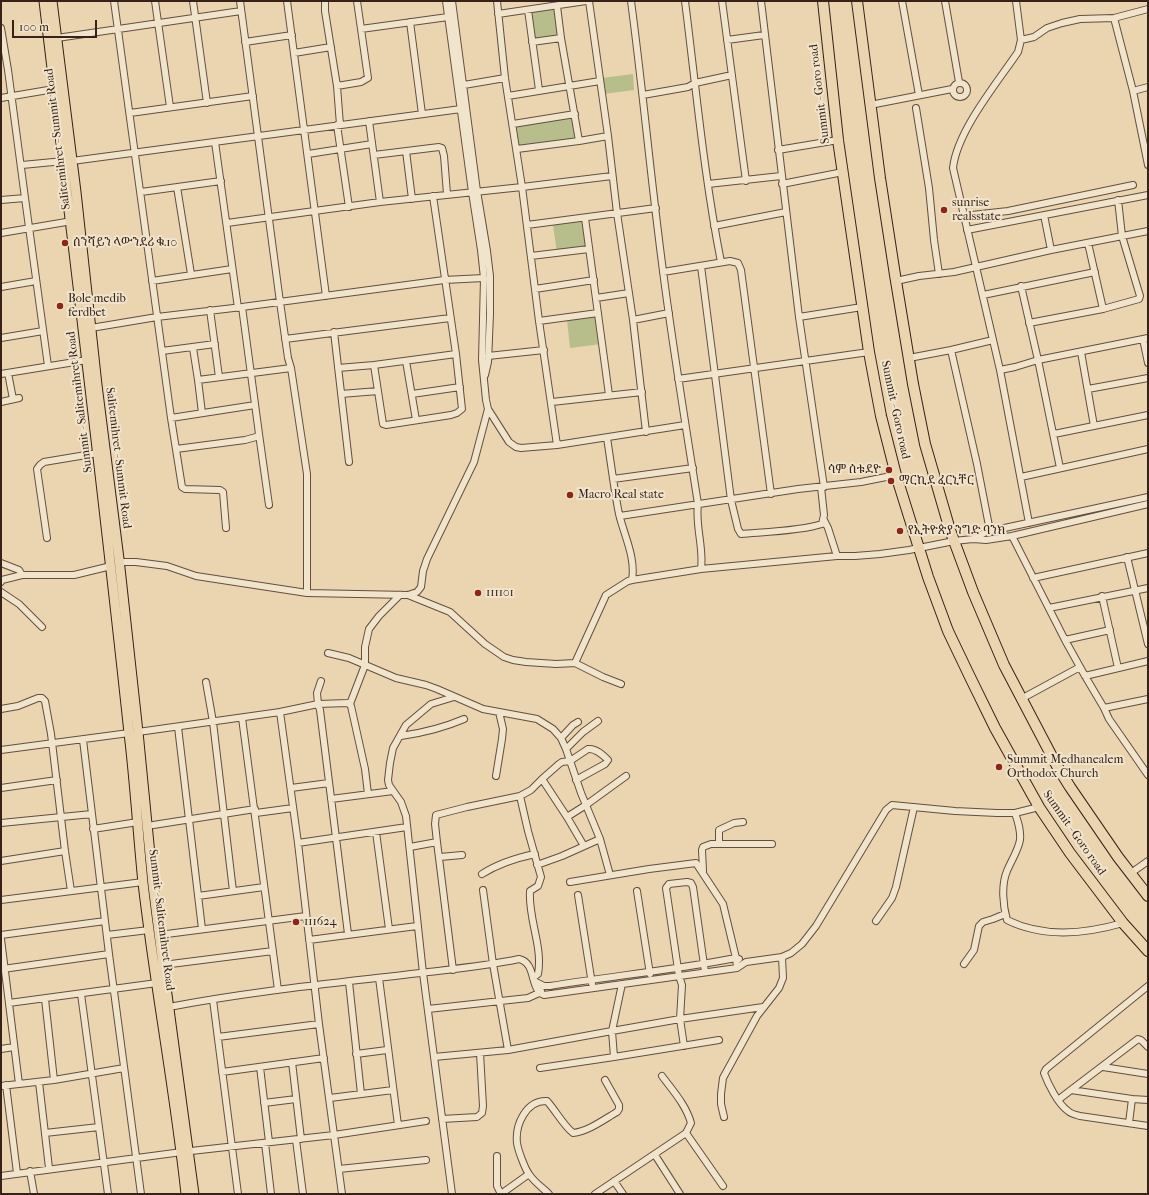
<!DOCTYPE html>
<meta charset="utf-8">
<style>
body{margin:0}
#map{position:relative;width:1149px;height:1195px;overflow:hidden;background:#ead5b0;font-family:"IM FELL French Canon",serif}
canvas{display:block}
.frame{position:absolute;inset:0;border:2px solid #372119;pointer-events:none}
.scale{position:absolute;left:12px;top:20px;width:85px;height:18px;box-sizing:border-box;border:2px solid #372119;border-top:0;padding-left:5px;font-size:12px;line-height:14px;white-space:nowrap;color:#372119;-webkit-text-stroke:3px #f1e4cc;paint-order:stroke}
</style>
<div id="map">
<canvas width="1149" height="1195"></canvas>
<div class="frame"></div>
<div class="scale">100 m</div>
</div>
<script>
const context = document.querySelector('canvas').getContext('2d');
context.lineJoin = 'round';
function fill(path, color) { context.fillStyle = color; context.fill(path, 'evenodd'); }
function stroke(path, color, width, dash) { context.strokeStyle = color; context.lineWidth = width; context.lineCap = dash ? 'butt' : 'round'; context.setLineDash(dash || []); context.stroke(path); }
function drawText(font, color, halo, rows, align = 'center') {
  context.font = font + ' "IM FELL French Canon","Noto Serif Ethiopic",serif'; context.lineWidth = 4; context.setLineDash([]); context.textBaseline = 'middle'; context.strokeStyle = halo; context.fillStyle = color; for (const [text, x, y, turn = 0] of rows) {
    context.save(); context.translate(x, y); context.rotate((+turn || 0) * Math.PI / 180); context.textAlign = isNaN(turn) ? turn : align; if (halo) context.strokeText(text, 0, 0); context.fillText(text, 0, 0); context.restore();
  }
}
const green = new Path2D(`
 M554 7 558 37 533 40 529 11Z
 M633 74 634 90 604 94 602 78Z
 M572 117 575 140 519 147 516 125Z
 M584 221 587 249 557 253 553 225Z
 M597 316 601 344 570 348 567 320Z`);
const minor = new Path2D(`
 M114 1 171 418 182 487 185 489 220 490 223 492 226 528
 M155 1 170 107
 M193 1 207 103
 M287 1 326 296
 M325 1V11L337 86 340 125
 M446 1 472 192 481 250 484 278 482 360 486 400 488 409 509 442 516 447 521 448 557 445 685 425
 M452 1 477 191 487 251 490 276V314L488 362 485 375
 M497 1 505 78 522 187 539 321 557 445
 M589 1 608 136 617 213 633 320 646 432
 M631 1C643 91 651 181 663 271 673 349 686 427 698 504 695 526 704 548 701 569
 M685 1C696 88 704 176 721 262
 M722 1 746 181
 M761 1 799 317 824 487
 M902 1 919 95
 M945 1 959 82
 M1016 1 1021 40 1018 52C997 83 957 131 953 168L1000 370 1029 523
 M557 6 561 38 579 141
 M528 10 539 90
 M498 14 586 1
 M1114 18 1133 91 1148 165
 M410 22 422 114
 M1 28 8 70 25 198 1 200
 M361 29 448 17
 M57 38 241 11
 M727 40 764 35
 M1021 40 1034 37 1047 28 1062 23 1080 19 1114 18 1148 9
 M245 42 292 35
 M532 42 561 38
 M294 53 331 47
 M953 90a7 7 0 1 1 14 0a7 7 0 1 1-14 0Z
 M464 85 505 78
 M337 86 361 82 368 78 357 1
 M1133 91 1148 87
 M643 95 688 87 695 83 732 75
 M508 96 600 81
 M1 98 54 89
 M870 105 952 89
 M916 108 929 188 934 240 939 274
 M130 113 253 96
 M369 121 380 202
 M513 124 575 114
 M337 125 349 207
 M215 142 238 308
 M517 149 579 141 608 136
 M778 150 838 140
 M406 151 412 199
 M308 154 372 144
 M374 155 439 147 442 148 444 156 447 194
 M72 161 461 109
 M22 165 64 161
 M708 184 781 176
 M782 184 843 172
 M177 187 191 274
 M141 192 221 181
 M25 198 48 366
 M1044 215 1051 250
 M963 216 1008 211 1133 185
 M585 218 609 395
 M227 223 380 202 522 187 612 176
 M527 225 656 208
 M714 226 786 212
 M967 230 1148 195
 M1 233 72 221
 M1088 243 1103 309
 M531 256 589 249
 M701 266 731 500 738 529 741 534C764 532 801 531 822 524L824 515 821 487
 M663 272 730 261 738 263 741 270 771 494
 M152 281 232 269
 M896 281 919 276 954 272 1051 250 1148 231
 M1021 286 1038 360 1060 468
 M1 287 36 281
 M535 289 594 280
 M983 295 1095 272
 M596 298 629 293
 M210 310 219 377
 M799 317 862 307
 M633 320 669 313
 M539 321 598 313
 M1029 323 1103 309 1139 299 1140 296 1122 236 1118 200
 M91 328 157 317 242 307 444 280 484 278
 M334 332 349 462
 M1 338 43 331
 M285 339 450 318
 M1143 339 1148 363
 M193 348 198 380
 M951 350 977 464 990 531
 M162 351 215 344
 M1081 352 1094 426
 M488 356 544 350
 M909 358 951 350 993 340
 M406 361 416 420
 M374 365 383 424 386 425 451 415 457 413 462 409 456 354 433 196
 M291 368 307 474V593
 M338 368 374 365 456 354
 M1000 370 1015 367 1038 360 1148 338
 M8 373 13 399
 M1 374 87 360
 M678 379 869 352
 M1088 389 1148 378
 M341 394 378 391
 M412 394 460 387
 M1 402 19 398
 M552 402 642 392
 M202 413 198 380 291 368 288 358 280 302 240 1
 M171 418 255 405
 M259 434 269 505
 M1054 434 1148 415
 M176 449 245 440 256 437 259 434 242 307
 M1021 477 1148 449
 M613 479 693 468
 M620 516 798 489 861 482 896 475
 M824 520 828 528 837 556H855L880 554 909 550 954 541 973 539 986 540 1012 536 1148 504
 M1012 536 1065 640 1085 676 1104 708 1109 719 1148 775
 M47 538 37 469 40 465 44 462 98 453
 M973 539 986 532 1148 497
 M1127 557 1148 644
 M119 562H136L167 566 196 576 307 593 408 595 417 592 421 587 423 571 427 559 474 462 488 409
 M1 563 19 570 22 575
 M1033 578 1148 553
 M632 580 701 569 837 556
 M1 582 2 580 22 575H74L111 566
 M1 592 19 604 42 627
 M408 595 450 612 485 644 504 657 513 660 526 662 556 664 575 663 603 677 621 684
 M1102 596 1118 668
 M1049 608 1148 588
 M1065 640 1110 630
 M328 653 349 658 396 678 426 685 437 689 483 709 537 719 553 729 561 738 566 749 581 793 600 839 610 875
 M575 663 606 595 628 581 632 580C636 558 624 535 619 514 614 489 611 463 607 438
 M1085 676 1148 661
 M321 681 317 693 318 704 348 703 351 706 365 769 368 794
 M206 682 213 722 233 891
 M1021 699 1080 667
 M350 704 365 665V647L369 629 379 616 400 595
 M1104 708 1148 699
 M1 709 18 706 38 698H42L45 701 51 734 65 851 71 891
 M280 712 318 704 320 710 348 934
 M242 718 278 990
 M178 727 202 929
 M138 732 280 712 298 843 319 1024 334 1135 426 1121
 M401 736C422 733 443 728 464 719
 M561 738 573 725 578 722
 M83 740 109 954 141 1194
 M566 749 583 732 598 721
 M1 750 129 733
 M496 776 502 739 503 729 499 712
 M542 779 567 817 584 846
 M1 788 57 780
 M291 788 329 783
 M520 796 528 831 541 877 538 886 530 891C528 919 543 946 538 974L533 978
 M331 799 393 791
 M256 813 293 808
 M1015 813C1018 822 1021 830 1020 840 1018 851 1011 861 1007 871 1001 885 1003 906 1007 920 1043 938 1085 934 1123 923
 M567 817 586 805 626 776
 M1 823 92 814
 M147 826 255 809
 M93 829 138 822
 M376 832 389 929
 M437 842 435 824 436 815 467 807 520 796 531 790 542 779 559 764 562 762 570 761 588 749C596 748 603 755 608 760L605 764 576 780
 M298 843 407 827
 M719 844V830L734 823 743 822
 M410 847 437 842 453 970
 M440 857 462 855
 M1 861 65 851
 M537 865 562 856 600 839
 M703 871 702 850 703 847 711 844H772
 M1131 873 1148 861
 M482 874C499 863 516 858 535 854
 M570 882 649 869 696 863 723 904 736 958 737 968
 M637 891 650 974
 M578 895 592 984
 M198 896 264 887
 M1 900 143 882
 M876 921 892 898 896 887 914 807
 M1 935 105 921
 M107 935 149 930
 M159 935 306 916
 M1 939 19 1084
 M309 940 417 926
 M964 964 974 950 979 926 983 922 993 919 1005 914
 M163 965 273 951
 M3 969 109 954
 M379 978 398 1125
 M534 981 544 986H550C612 976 675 970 736 958L739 959
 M349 982 361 1094
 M1148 986 1046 1069 1044 1073C1048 1084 1058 1104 1068 1111 1071 1114 1076 1115 1080 1116L1148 1126
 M81 994 108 1194
 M45 999 54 1080
 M213 1000 238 1194
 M9 1003 157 983
 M169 1007C252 991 336 983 420 973 453 969 486 966 519 959 537 963 529 989 544 995L737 968 746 962 782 957 791 953 802 944 816 926 886 810 892 805 955 811 997 813H1015L1039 807
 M428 1009 528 998 539 993 541 991
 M218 1037 319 1024
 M684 1046 680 1019 682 985 679 976 666 888 669 884 687 882 691 883 693 887 705 972
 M1 1049 14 1047
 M508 1050 612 1031 622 984
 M356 1054 387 1050
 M434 1057 508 1050 493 964 483 890
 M614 1057 719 1040
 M292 1062 301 1139
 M260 1067 269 1142
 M1103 1067 1148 1074
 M540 1068 614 1057 612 1031 680 1019 763 1007
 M222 1072 324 1058
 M662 1076C673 1091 686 1105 691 1123L686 1133
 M39 1082 49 1168
 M6 1085 17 1173
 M1 1086 54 1080 124 1068
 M1071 1090 1138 1039 1141 1040 1148 1047
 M330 1098 393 1090
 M1132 1099 1148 1100
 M1058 1100 1071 1090 1132 1099 1129 1123
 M264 1103 296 1099
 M724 1117 721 1104V1094L723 1078 757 1016 779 988 783 978 782 957
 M442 1119 477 1117 482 1113 483 1106 480 1053
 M45 1133 99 1127
 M296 1140 303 1194
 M265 1143 271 1194
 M655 1155 680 1194
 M497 1156V1186L501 1194
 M339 1169 426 1160
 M30 1171 34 1194
 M1 1176 182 1152 334 1135 342 1194
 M614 1181 623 1194
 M452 1194 423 973 406 816 401 802 389 785 388 780 390 763 393 748 406 725 431 704 454 697
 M501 1194 529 1174
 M549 1194C543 1188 534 1182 529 1174 525 1169 518 1150 517 1143 515 1125 526 1100 547 1101 556 1111 563 1125 573 1133 589 1131 603 1120 617 1112L619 1109V1105L605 1080
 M595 1194 686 1133 723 1186`);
const primary = new Path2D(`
 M44 1C73 245 103 489 129 733 135 783 138 833 143 883 155 987 175 1090 186 1194
 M52 1 76 192 97 385 119 559 138 732 153 885 163 965 194 1194`);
const trunk = new Path2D(`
 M823 1 838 140 869 352 881 416 896 475 928 577 948 631 970 677 995 728 1039 807 1070 853 1123 923 1148 951
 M857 1 880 178 895 275 913 384 925 444 950 530 973 592 1004 665 1057 766 1070 787 1118 857 1148 896`);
const markers = [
 [944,210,4,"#8f2418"],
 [65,243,4,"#8f2418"],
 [60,306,4,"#8f2418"],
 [889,470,4,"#8f2418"],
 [891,481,4,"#8f2418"],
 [570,495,4,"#8f2418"],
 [900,531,4,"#8f2418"],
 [478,593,4,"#8f2418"],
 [999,767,4,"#8f2418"],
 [296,922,4,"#8f2418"]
];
const streetNames = [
 ["Summit - Goro road",820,94,-97],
 ["Salitemihret - Summit Road",58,139,-97],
 ["Summit - Salitemihret Road",80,402,-97],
 ["Summit - Goro road",895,410,78],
 ["Salitemihret - Summit Road",118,458,83],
 ["Summit - Goro road",1074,833,55],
 ["Summit - Salitemihret Road",161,920,83]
];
const poiNames = [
 ["sunrise",952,203],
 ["realsstate",952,217],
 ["ሰንሻይን ላውንደሪ ቁ.10",73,243],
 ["Bole medib",68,299],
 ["ferdbet",68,313],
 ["ሳም ሰቱደዮ",881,470,"right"],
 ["ማርኪደ ፈርኒቸር",899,481],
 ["Macro Real state",578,495],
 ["የኢትዮጵያ ንግድ ባንክ",908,531],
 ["111101",486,593],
 ["Summit Medhanealem",1007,760],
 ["Orthodox Church",1007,774],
 ["111624",304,922]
];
fill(green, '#b7bd8b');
stroke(minor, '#644e3f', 8);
stroke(primary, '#372119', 11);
stroke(trunk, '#372119', 12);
stroke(minor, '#f1e4cc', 6);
stroke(primary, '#ead5b0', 9);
stroke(trunk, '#ead5b0', 10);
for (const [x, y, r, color] of markers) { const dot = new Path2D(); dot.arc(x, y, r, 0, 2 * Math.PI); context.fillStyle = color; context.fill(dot); stroke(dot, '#f1e4cc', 1.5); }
drawText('12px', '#372119', '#f1e4cc', streetNames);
drawText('12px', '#372119', '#f1e4cc', poiNames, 'left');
</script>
